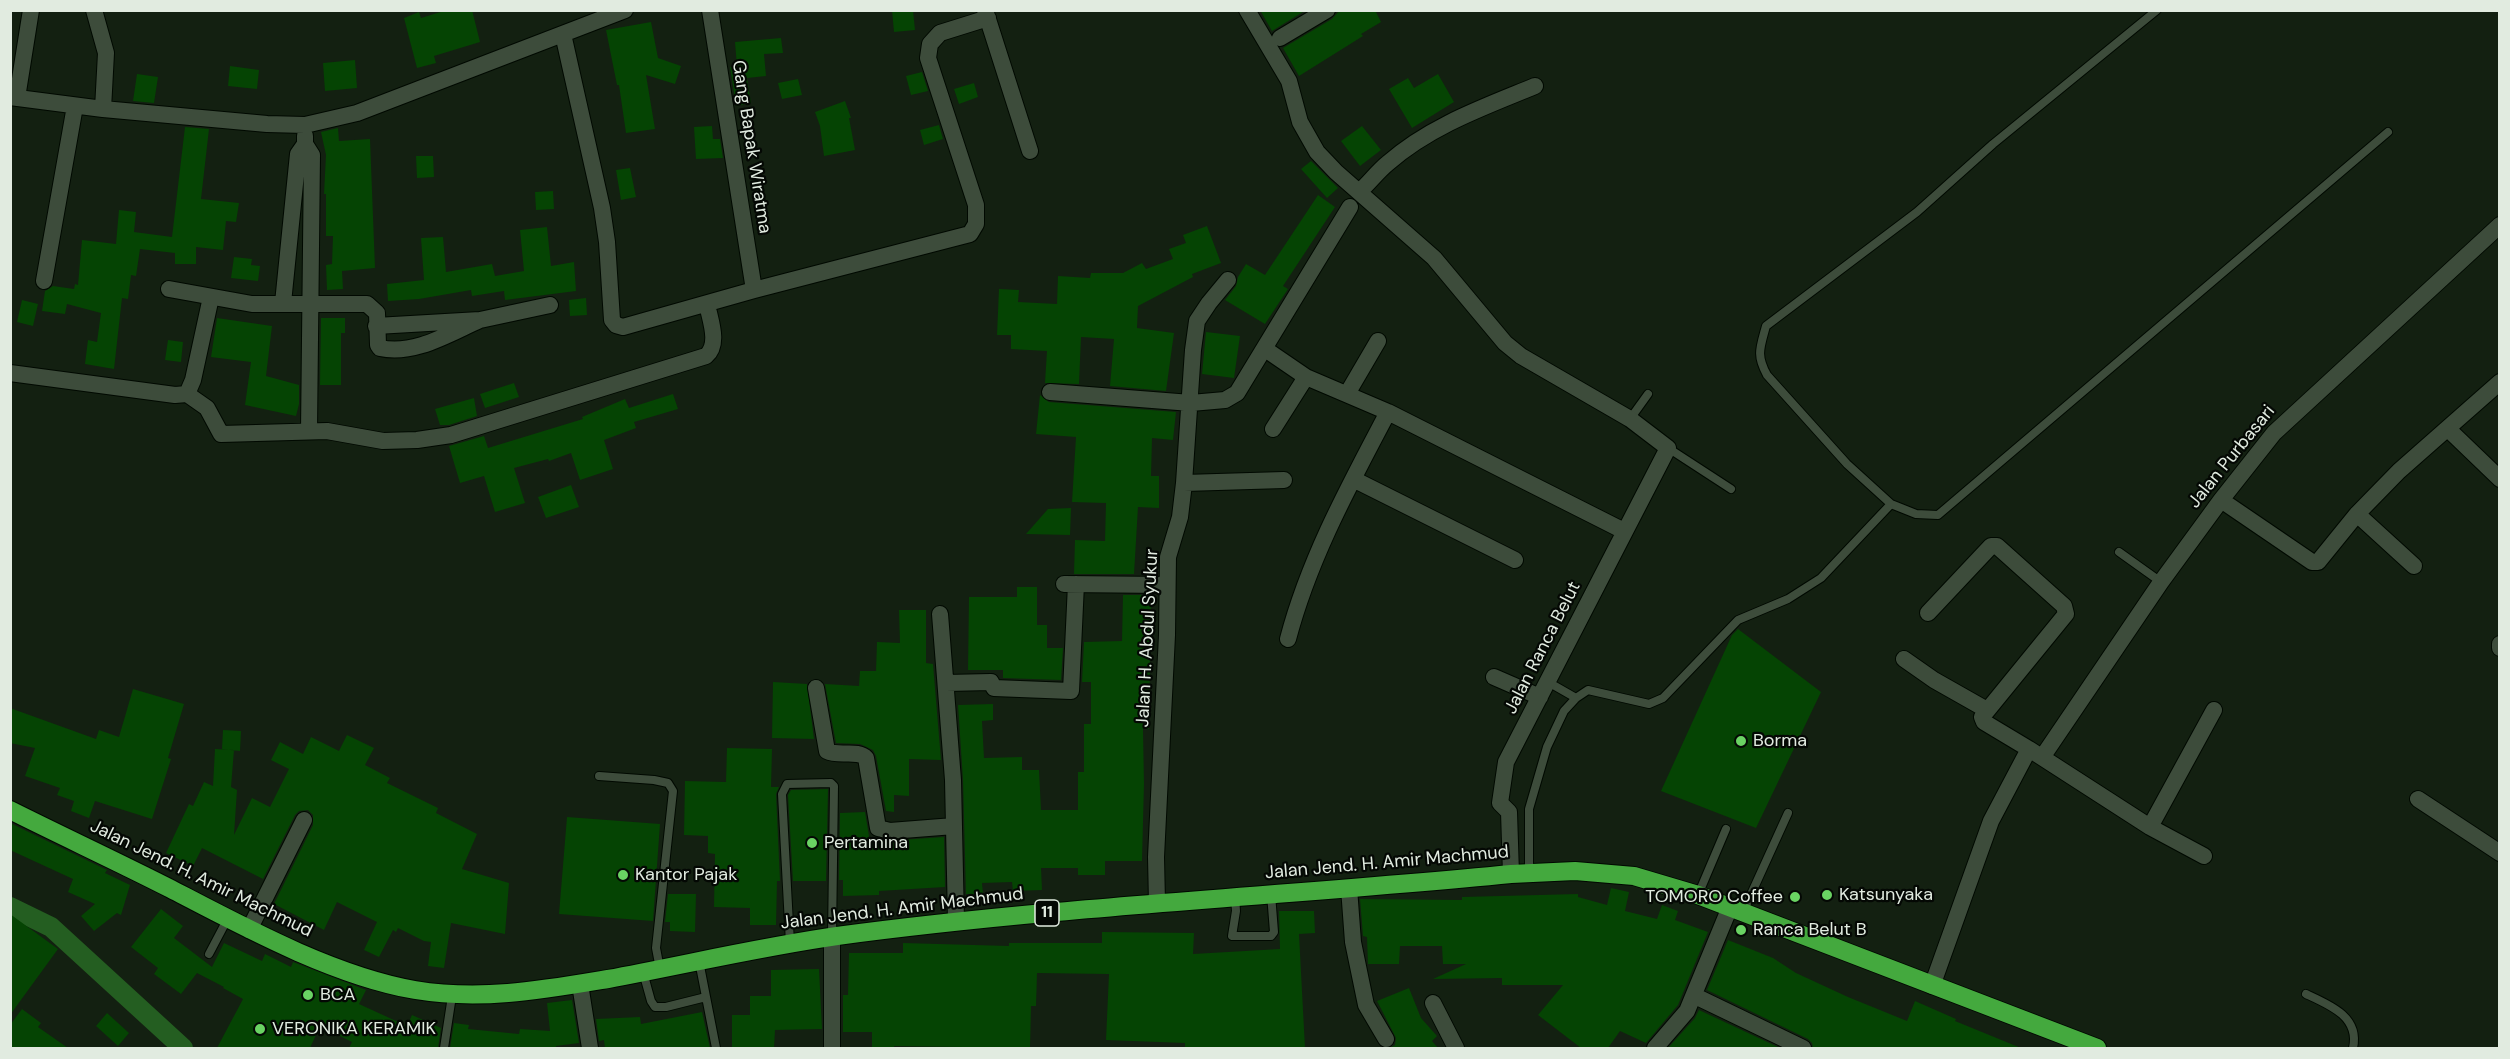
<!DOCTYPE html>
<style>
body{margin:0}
#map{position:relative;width:2510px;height:1059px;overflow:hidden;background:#132011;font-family:"DM Sans",sans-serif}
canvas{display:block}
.frame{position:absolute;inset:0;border:12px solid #e1ebe0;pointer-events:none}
</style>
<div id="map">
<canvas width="2510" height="1059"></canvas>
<div class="frame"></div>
</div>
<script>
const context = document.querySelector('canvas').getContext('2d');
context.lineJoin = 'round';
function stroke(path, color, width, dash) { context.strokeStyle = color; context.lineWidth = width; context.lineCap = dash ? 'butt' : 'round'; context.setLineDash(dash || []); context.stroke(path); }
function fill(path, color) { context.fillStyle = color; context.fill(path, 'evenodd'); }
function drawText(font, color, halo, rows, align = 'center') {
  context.font = font + ' "DM Sans",sans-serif'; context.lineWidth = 4.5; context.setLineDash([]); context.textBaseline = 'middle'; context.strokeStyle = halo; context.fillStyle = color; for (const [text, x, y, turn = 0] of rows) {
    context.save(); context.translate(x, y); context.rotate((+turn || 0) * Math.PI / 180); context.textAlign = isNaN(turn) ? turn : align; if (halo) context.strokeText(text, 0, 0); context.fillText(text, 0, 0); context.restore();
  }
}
const canal = new Path2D(`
 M10 907 51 927 183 1048`);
const building = new Path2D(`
 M447 10H472L480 42 434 56 436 63 417 68 404 18 419 12 421 18Z
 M892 10H913L915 30 894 32Z
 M1260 10H1306L1272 31Z
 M1340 10H1375L1381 22 1361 34 1363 36 1299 76 1283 48 1332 19Z
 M651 22 658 58 681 66 675 84 646 75 655 129 626 133 619 85H617L606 30Z
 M781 38 783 53 764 54 766 76 747 78 751 103 736 106 730 67H737L735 42Z
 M355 60 357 88 325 91 323 63Z
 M230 66 259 70 257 89 228 86Z
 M922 72 928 91 911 95 906 76Z
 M137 74 158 77 154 103 133 101Z
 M1438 74 1454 102 1412 128 1389 89 1408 78 1414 88Z
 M798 79 802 95 782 99 778 83Z
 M974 83 978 97 959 104 954 89Z
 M845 101 851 118H849L855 150 824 156 820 126 815 112Z
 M939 125 943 139 924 145 920 130Z
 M712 126 713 139H720L723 158 696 159 694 127Z
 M1362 126 1381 150 1360 166 1341 141Z
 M185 127 209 129 201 199 239 203 236 222 226 221 223 250 196 247V264H175V253L140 249 136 276 131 275 128 299 122 298 114 369 85 364 88 340 97 342 101 313 67 304 65 314 42 311 45 291 53 286 74 289 75 284 78 285 82 240 116 244 119 210 136 212 134 232 172 237Z
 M338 128 339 141 370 139 375 268 342 271 343 289 327 290 326 265 332 264 333 236H326V194H324L326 155 321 132Z
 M416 156H433L434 177 417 178Z
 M1311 161 1338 188 1327 198 1301 169Z
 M630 168 636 197 621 200 616 170Z
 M553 191 554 209 536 210 535 192Z
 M1318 195 1335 207 1283 286 1288 289 1265 324 1225 300 1236 286 1238 277 1246 264 1265 275Z
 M1207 226 1221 263 1192 274 1193 277 1138 306 1137 328 1174 333 1166 391 1110 386 1114 339 1081 337 1079 384 1045 383 1047 351 1011 349V335H997L999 289 1019 290 1018 302 1057 304 1058 276 1090 278 1091 273H1123L1142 263 1146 269 1173 259 1169 249 1186 243 1183 235Z
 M547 227 551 266 574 262 576 291 505 300 504 291 472 296 471 290 419 299 388 301 387 284 424 280 421 238 443 237 446 272 492 264 495 276 524 271 520 230Z
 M234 257 252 259 251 265 260 266 258 281 231 278Z
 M586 298 587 315 570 316 569 300Z
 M22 300 38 304 33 326 17 322Z
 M217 318 272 326 266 376 299 385V404L296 416 245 405 251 362 211 357Z
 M321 318H345V333H341V385H320Z
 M1206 332 1240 336 1234 378 1202 374Z
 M168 340 183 342 181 362 165 360Z
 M514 383 519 397 485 408 480 394Z
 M673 394 678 409 634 422 636 428 604 440 613 469 580 480 571 453 549 461 548 459 514 468 525 503 495 512 484 476 460 483 449 446 484 436 488 448 583 419 582 417 625 399 629 408Z
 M1040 395 1049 402 1176 412 1173 440 1152 438 1151 476H1159V508L1138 507 1134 574H1074L1075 540 1105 541 1106 503 1072 502 1076 437 1036 434Z
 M474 398 477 416 449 425H440L435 409Z
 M571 485 579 507 546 518 538 497Z
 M1071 508 1070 535 1026 534 1048 509Z
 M1017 587H1037V625H1047V648H1063L1061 680 1003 678V670H968L969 597H1017Z
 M1123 595H1150L1151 602 1149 729H1143L1144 784 1142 861H1105V875H1078V868H1041L1042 890 1013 891 1012 882 982 883 983 894H966L963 780 958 705 993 704V720L982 721 984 758 1022 757V770H1039L1041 810H1078V772H1084V724H1091V682H1082L1084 642 1122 641Z
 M899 610H926V663L933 664 941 760 909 759V796L894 795V812L886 811 876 756 873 750 860 744 836 743 825 684 859 686 860 671H876L877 642 900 643Z
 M1738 629 1821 692 1756 828 1661 791 1732 635Z
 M773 682 807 684 814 739 772 738Z
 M133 689 184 704 168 758 171 759 152 819 95 801 89 818 71 811 74 801 57 795 60 788 25 776 35 748 10 743V708L96 739 99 730 119 737Z
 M223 730 241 731 240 751 222 749Z
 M347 735 374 748 365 765 390 778 387 783 438 808 436 813 477 834 462 869 509 883 505 934 451 923 444 968 428 966 431 942 424 941 398 928 396 932 393 930 379 957 364 950 377 922 337 902 324 930 274 904 313 825V815L308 810 299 811 295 815 263 879 202 848 193 866 166 853 189 804 193 806 204 782 213 786 215 749 234 750 231 787 237 790 234 835 252 798 270 807 289 769 271 760 280 742 303 754 311 737 339 751Z
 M727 748 772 749 771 787H779L776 794 780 881H777L776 925H750V908L714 907 715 854 708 853V836L684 835 685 781 726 782Z
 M828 789 826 881H793L788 795 791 790Z
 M865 812 870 842 944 837 945 887 879 891V895L843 896V880H839L840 813Z
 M567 817 660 824 653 921 559 914Z
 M10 823 107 870 105 873 130 885 121 915 117 913 94 931 81 916 95 904 68 892 73 879 10 850Z
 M1611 888 1629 892 1625 911 1657 919 1662 905 1678 911 1675 920 1708 932 1678 1005 1646 1043 1620 1031 1608 1048H1581L1538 1015 1563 985H1502V978L1433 979 1466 964H1443L1442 946H1400L1399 964H1368L1367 937 1363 936 1360 899 1462 900V897L1578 894V897L1607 905Z
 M668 894H696L695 932 670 931V922H665Z
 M161 909 183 926 174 938 212 967 224 943 262 961 265 954 291 967 293 962 366 990 359 1004 407 1026 412 1015 441 1028 438 1048H349L352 1042 320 1026 310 1048H217L243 999 223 988 224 987 197 973 181 994 154 974 158 968 131 947Z
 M1279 911H1314L1315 933 1299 934 1305 1048H1185V1043L1106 1040 1109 974 1037 973 1036 1006H1031L1030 1048 894 1046V1048H872V1032H843V995H848L849 953H903V943L1009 946V943H1102V932L1194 933 1193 954 1280 949Z
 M10 914 58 949 10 1015Z
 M1728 940 1773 958 1796 973 1848 997 1907 1021 1915 1001 1956 1019 1955 1021 2021 1048H1813L1812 1043 1808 1039 1707 990Z
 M819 969 822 1029 775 1030 774 1048H732V1015H750V996H771V970Z
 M1409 988 1421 1018 1437 1036 1432 1041 1438 1048H1390L1395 1045 1396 1038 1377 1001Z
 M572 1000 579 1043 556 1046V1048H450L454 1023 469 1025 468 1029 519 1034 520 1029 550 1031 547 1003Z
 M22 1009 41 1023 38 1027 68 1048H10V1025Z
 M1699 1010 1780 1048H1668L1695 1018Z
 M702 1012 710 1048H605L604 1040 599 1041 596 1019 640 1017 641 1024Z
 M107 1013 129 1033 118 1046 96 1026Z`);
const lane = new Path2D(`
 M1630 419 1648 394
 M1668 448 1731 489
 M1891 504 1916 514 1938 515 2388 132
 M2119 552 2161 582
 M1555 686 1576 698
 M599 776 654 780 668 783 673 791 656 948 660 969
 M1529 873V809L1547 747 1564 711 1576 698 1588 690 1649 704 1663 698 1738 620 1788 599 1821 578 1891 504 1847 464 1767 375C1756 355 1760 348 1766 326L1917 212 1993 144 2157 10
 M1698 895 1726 829
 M1235 897 1236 911 1232 936H1271L1274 932 1271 894
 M1743 912 1788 813
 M790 943 782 794 787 784 831 783 834 786 832 937
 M209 954 228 918
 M699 961 716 1048
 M643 972 651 1001 655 1007H666L706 997
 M2306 994C2330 1005 2360 1017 2353 1048
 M444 1048 452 996`);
const street = new Path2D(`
 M94 10 106 53 103 109
 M710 10 754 290
 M985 10 1030 151
 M1247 10 1289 81 1300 122 1317 152 1336 172 1434 258 1505 343 1521 356 1630 419 1668 448 1506 762 1500 803 1509 812 1511 874
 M563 34 602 208 607 242 612 320 616 325 623 327 754 290 970 234 976 224V205L928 58 930 44 940 33 988 18
 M1280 38 1327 10
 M10 97 103 109 267 124 305 125 357 113 625 10
 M17 98 31 10
 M305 144 312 155 309 431
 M1359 192C1369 183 1378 171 1388 163 1430 126 1484 107 1535 86
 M44 281 75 106
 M169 289 252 304H367L377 313 378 345 380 348C414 356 450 333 480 320
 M283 303 298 154 305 144V136
 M376 326 480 320 550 305
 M1265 349 1306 377 1388 412 1624 531
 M10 373 175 395 187 394 193 380 211 297
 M1050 392 1191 403 1225 400 1237 393 1350 207
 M187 394 207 408 221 434 327 431 383 441 417 440 451 435 706 356C720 344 710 320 707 304
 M1347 394 1378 341
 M1273 429 1306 377
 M2448 429 2500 479
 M1353 479 1515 560
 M1184 483 1284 480
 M2221 500 2312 562H2318L2357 514 2399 471 2500 382
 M2357 514 2414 566
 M1064 584 1166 585
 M1928 613 1991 546H1997L2064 606 2066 614 1982 717 1984 722 2029 749
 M940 614 953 780 956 921
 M1288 639C1309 559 1349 486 1388 412
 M2500 644V648
 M1904 659 1934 680 1987 710
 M1494 677 1540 697
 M946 683 991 682 994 688 1071 691 1076 584
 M816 688 827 751C839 757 858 749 866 758L878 828 890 831 954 826
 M2043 756 2161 582 2221 500 2274 433 2500 225
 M2418 799 2500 853
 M2150 827 2214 710
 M1349 888 1353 942 1366 1005 1386 1039
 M1157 903 1156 857 1167 635 1168 557 1180 517 1184 483 1193 350 1197 321 1209 303 1228 280
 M249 930 304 820
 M832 937V1048
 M580 984 590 1048
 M1932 986 1991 821 2029 749 2150 827 2204 856
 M1695 996 1803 1048
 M1433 1003 1456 1048
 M1655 1048 1687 1011 1730 907`);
const highway = new Path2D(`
 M10 810C64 837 118 862 171 889 244 927 334 976 415 990 481 1001 542 990 608 979 684 965 760 947 837 936 1061 906 1287 896 1511 874L1575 871 1634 876 1698 895 2097 1048`);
const markers = [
 [1741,741,6,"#6ad363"],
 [812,843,6,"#6ad363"],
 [623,875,6,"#6ad363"],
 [1827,895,6,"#6ad363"],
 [1795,897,6,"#6ad363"],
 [1741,930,6,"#6ad363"],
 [308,995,6,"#6ad363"],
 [260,1029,6,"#6ad363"]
];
const shields = [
 [1047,913,24]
];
const shieldNames = [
 ["11",1047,913]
];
const streetNames = [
 ["Gang Bapak Wiratma",751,147,81],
 ["Jalan Purbasari",2232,457,-51],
 ["Jalan H. Abdul Syukur",1148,638,-87],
 ["Jalan Ranca Belut",1543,648,-63],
 ["Jalan Jend. H. Amir Machmud",1387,863,-5],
 ["Jalan Jend. H. Amir Machmud",201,879,26],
 ["Jalan Jend. H. Amir Machmud",902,909,-7]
];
const poiNames = [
 ["Borma",1753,741],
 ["Pertamina",824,843],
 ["Kantor Pajak",635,875],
 ["Katsunyaka",1839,895],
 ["TOMORO Coffee",1783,897,"right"],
 ["Ranca Belut B",1753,930],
 ["BCA",320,995],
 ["VERONIKA KERAMIK",272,1029]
];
stroke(canal, '#245e21', 20);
fill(building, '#054403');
stroke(lane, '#010901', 10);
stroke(street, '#010901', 18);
stroke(highway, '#010901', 20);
stroke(lane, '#3d4c3b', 8);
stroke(street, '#3d4c3b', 16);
stroke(highway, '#44a93e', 18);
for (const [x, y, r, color] of markers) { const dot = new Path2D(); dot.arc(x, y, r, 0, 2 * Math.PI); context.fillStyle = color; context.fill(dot); stroke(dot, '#040804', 2); }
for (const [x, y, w] of shields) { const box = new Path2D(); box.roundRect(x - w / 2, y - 13, w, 26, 4.5); context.fillStyle = '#040804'; context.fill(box); stroke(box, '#e1ebe0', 1.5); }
drawText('bold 16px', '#e1ebe0', null, shieldNames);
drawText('18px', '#e1ebe0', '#040804', streetNames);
drawText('18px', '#e1ebe0', '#040804', poiNames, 'left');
</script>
